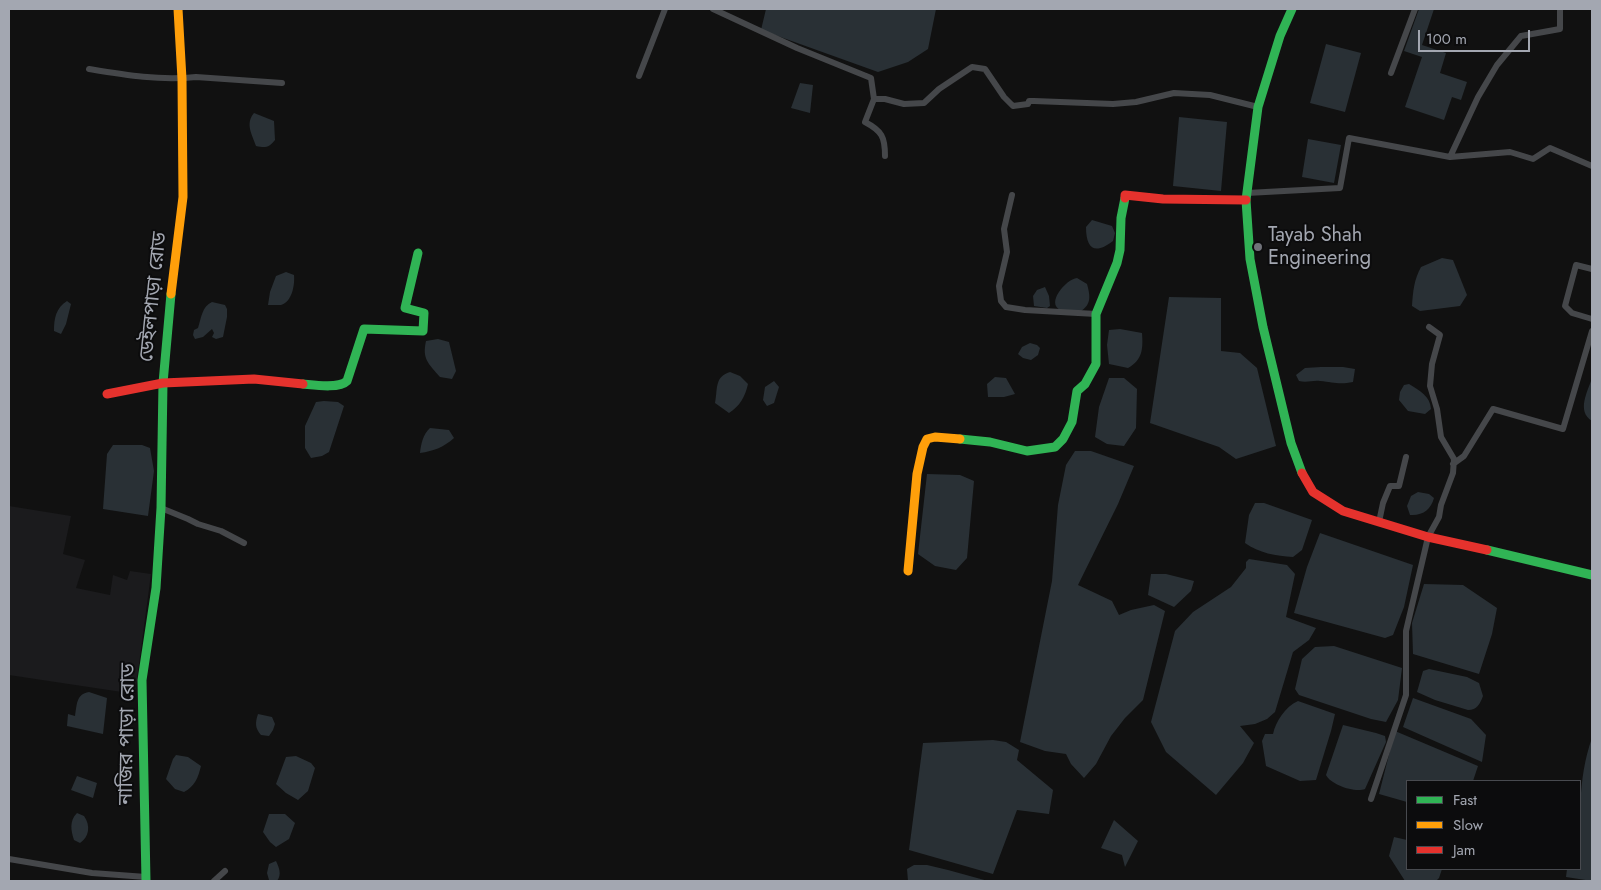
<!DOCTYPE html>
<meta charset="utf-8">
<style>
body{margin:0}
#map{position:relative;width:1601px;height:890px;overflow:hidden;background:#111;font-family:Jost,sans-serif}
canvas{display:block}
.frame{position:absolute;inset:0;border:10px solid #a3a7b1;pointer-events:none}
.legend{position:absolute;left:1406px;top:780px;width:175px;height:90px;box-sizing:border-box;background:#0c0c0d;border:1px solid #484a4f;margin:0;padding:6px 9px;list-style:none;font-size:15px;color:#a3a7b1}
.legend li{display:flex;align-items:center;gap:10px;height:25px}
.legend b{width:25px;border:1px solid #484a4f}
.scale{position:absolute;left:1418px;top:30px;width:112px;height:22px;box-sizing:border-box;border:2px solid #a3a7b1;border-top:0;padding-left:6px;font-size:15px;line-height:18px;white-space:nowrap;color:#a3a7b1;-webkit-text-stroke:4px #0c0c0d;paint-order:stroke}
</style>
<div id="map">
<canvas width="1601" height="890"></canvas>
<div class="frame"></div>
<ul class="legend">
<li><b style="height:6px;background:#30b455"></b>Fast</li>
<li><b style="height:6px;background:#ff9f0a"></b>Slow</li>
<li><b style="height:6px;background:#e5322d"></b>Jam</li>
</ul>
<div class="scale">100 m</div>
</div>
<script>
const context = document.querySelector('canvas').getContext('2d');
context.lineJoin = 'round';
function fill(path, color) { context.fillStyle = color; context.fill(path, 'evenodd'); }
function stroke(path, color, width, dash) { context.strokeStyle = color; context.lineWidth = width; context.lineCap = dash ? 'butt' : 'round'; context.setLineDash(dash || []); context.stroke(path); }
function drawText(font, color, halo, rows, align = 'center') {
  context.font = font + ' Jost,"Noto Sans Bengali",sans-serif'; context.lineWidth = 4; context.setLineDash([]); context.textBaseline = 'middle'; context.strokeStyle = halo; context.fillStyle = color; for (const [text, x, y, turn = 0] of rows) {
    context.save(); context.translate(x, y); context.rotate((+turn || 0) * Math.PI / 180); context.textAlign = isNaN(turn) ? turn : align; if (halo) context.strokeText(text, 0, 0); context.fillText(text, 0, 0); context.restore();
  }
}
const built = new Path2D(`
 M9 506 71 516 63 554 85 560 76 588 110 595 113 575 127 580 130 571 151 574 135 694 9 675Z`);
const water = new Path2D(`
 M766 9H936L928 49 908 62 878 72 761 30Z
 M1419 9H1434L1422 45 1446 53 1440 73 1467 82 1461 100 1452 97 1444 120 1405 107 1422 57 1404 51Z
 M1326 44 1361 53 1345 112 1310 103Z
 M800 83 813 85 810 113 791 108Z
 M254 113 274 121 275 140C269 148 265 148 256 146 252 134 245 124 254 113Z
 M1179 117 1227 122 1221 191 1173 186Z
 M1308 139 1341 145 1334 183 1302 177Z
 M1092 220 1112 226 1115 233 1113 241C1095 255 1086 249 1086 227Z
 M1442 258 1453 260 1467 295 1460 306 1420 311 1412 306C1413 291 1414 280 1421 267Z
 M286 272 294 275C295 285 292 302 281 305 278 305 272 305 268 305L270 292 276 276Z
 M1077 278 1087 284C1090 295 1092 304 1081 311 1075 311 1066 312 1061 310 1045 304 1066 279 1077 278Z
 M1045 287 1049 296 1050 306 1047 308 1034 306 1033 296 1037 290Z
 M1169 297 1221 298V351L1240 353 1257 368 1276 446 1236 459 1219 447 1150 423Z
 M67 301 71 304 66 324 61 334 54 331C54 318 56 308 67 301Z
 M212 302 225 305 227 309V317L223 337 216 339 212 337 214 333 212 329 203 337 195 339 193 335 194 330 198 328C201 319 202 306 212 302Z
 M1120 329 1142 333C1143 348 1143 360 1128 368L1109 364 1107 345 1109 330Z
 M438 339 449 342 456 371 452 379 440 377C428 363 422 359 426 341Z
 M1030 343 1037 345 1040 348 1038 355 1031 360 1023 358 1018 354 1022 347Z
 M1321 367H1343L1355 369 1353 382C1339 385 1333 382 1320 381 1313 380 1307 383 1299 381L1296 375 1305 368Z
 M730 372 740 376 748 384C745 397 740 406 729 413L715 403C718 389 714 377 730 372Z
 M995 377 1006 378 1015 394 1004 397H988L987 384Z
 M1109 378H1124L1137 389 1136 428 1124 446 1107 444 1095 437 1099 407Z
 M1592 378V421C1576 411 1588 391 1592 378Z
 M774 381 779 387 774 403 767 406 763 400 765 387Z
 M1409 384C1420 391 1430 396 1431 409L1425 414 1408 411 1399 400 1400 392 1404 385Z
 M324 401 338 402 344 406 329 452 322 456 311 458 305 448V426L316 402Z
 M430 428 449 430 454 438C444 447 434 451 420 453 421 444 423 434 430 428Z
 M113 445H142L150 448 154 471 148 516 103 509 107 454Z
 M1075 451H1091L1134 466 1118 504 1078 585 1112 601 1119 615 1131 610 1154 605 1165 611 1143 700 1125 718 1111 736 1096 764 1084 778 1071 764 1066 754 1045 751 1020 742 1052 581 1058 505 1066 465Z
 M927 474 960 475 974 481 967 558 956 570 935 566 918 554Z
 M1418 492 1429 494 1434 498C1431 509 1423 516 1410 515L1407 506 1411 496Z
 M1255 503H1264L1312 520 1302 550 1293 557C1276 556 1259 553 1245 543L1249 515Z
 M1320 533 1413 565 1404 607 1393 635 1385 638 1294 613 1307 567Z
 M1249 559 1287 565 1295 574 1286 617 1316 628 1309 640 1293 652 1275 712 1267 719 1255 724 1240 726 1254 743 1243 763 1216 795 1166 752 1151 722 1175 631 1193 612 1231 587 1246 568V562Z
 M1151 574H1166L1194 581 1191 591 1174 607 1148 595Z
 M1424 584 1463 585 1497 608 1492 634 1479 674 1413 654 1412 623Z
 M1334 646 1402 668 1398 700 1386 722 1371 719 1299 695 1295 689 1302 659 1315 647Z
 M1429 669 1467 677 1479 683 1483 696C1480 704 1477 710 1468 710L1435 700 1417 692 1423 671Z
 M89 692 107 698 103 734 67 726 68 714 75 716C77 705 76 694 89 692Z
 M1413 698 1471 719 1486 735 1482 762 1403 727Z
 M1298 701 1335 714 1331 731 1316 780 1300 781 1266 766 1262 741 1265 734H1273C1276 721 1285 707 1298 701Z
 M258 714 272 717 275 724 273 730 269 736 261 735C255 728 255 723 258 714Z
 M1343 725 1376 733 1385 736 1386 742 1365 789C1355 793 1331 785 1326 775Z
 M1395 731 1478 766 1473 781H1407V802L1379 794Z
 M1592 738V881L1566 877 1567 869H1580C1580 826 1577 779 1592 738Z
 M993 740 1006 742 1019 750 1017 760 1053 790 1049 814 1017 810 993 874 909 850 923 743Z
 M176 755 188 757 201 766C198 778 195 786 184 792L175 789 166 779 173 759Z
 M296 756 311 763 315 768 308 791 298 800 286 793 276 784 286 757Z
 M77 776 97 783 93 798 71 790Z
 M77 813 84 816C91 826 89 837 80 843L74 840C71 831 69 821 77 813Z
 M269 814H285L295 823 289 839 276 847 270 842 263 832Z
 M1114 820 1138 841 1125 867 1122 855 1101 848Z
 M1394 837 1407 840V869H1442L1439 878 1436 881H1405L1389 856Z
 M276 861C279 868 282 874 277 881L269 880 267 873 269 864Z
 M914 865H927L948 870 988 881H908L907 869Z`);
const street = new Path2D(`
 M713 9 797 48 871 78 874 99 865 122C882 131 885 137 885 156
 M89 69C125 75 160 81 196 77L282 83
 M1391 73 1415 9
 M639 76 665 9
 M874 99H885L904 104 924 103 939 89 972 67 985 69 1004 97 1013 106 1028 104 1029 101H1034L1113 104 1136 102 1174 93 1210 95 1258 107
 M1450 157 1478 97 1497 65 1521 36 1560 29V9
 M1247 193 1340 188 1349 138 1450 157 1510 152 1533 159 1550 148 1592 166
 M1012 195 1004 229 1007 252 999 286 1001 301 1006 307 1025 310 1096 314
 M1592 269 1576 265 1565 306 1572 313 1592 319
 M1453 464 1464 456 1493 409 1563 429 1592 331
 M161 508 188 519 198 524 221 531 244 543
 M1379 522 1383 503 1390 486H1399L1406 457
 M1371 799 1406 695V631L1428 537 1439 517 1441 505 1453 473 1454 459 1441 437 1437 409 1430 386 1432 364 1440 335 1429 327
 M9 859 92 873 146 877
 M214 881 225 871`);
const fast = new Path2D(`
 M1292 9 1280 36 1258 107 1246 200 1250 259 1263 327 1291 443 1302 473
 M303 384C314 385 339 389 347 381L364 329 423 331 424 313 405 308 418 253
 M960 439 990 442 1027 451 1055 447 1063 439 1072 422 1077 391 1085 384 1096 364V314L1117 263 1120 250 1121 218 1125 198
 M1487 550 1592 575
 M146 881 142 680 156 588 161 508 163 383 171 294`);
const slow = new Path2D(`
 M171 294 183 197 182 79 178 9
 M908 571 917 474 923 447 927 439 935 437 960 439`);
const jam = new Path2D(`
 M1125 198V195L1163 199 1246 200
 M107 394 163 383 254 379 303 384
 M1302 473 1313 492 1343 511 1428 537 1487 550`);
const markers = [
 [1258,247,5,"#707279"]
];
const poiNames = [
 ["Tayab Shah",1268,236],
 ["Engineering",1268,259]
];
const streetNames = [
 ["ডেইলপাড়া রোড",154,297,-84],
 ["নাজির পাড়া রোড",128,734,-89]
];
fill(built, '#1b1b1d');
fill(water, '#293035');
stroke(street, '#45474a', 6);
stroke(fast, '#30b455', 9);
stroke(slow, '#ff9f0a', 9);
stroke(jam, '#e5322d', 9);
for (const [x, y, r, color] of markers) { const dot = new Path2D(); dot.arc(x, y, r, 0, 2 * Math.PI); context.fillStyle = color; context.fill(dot); stroke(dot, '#0c0c0d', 2); }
drawText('20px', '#a3a7b1', '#0c0c0d', poiNames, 'left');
drawText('20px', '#a3a7b1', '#0c0c0d', streetNames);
</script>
